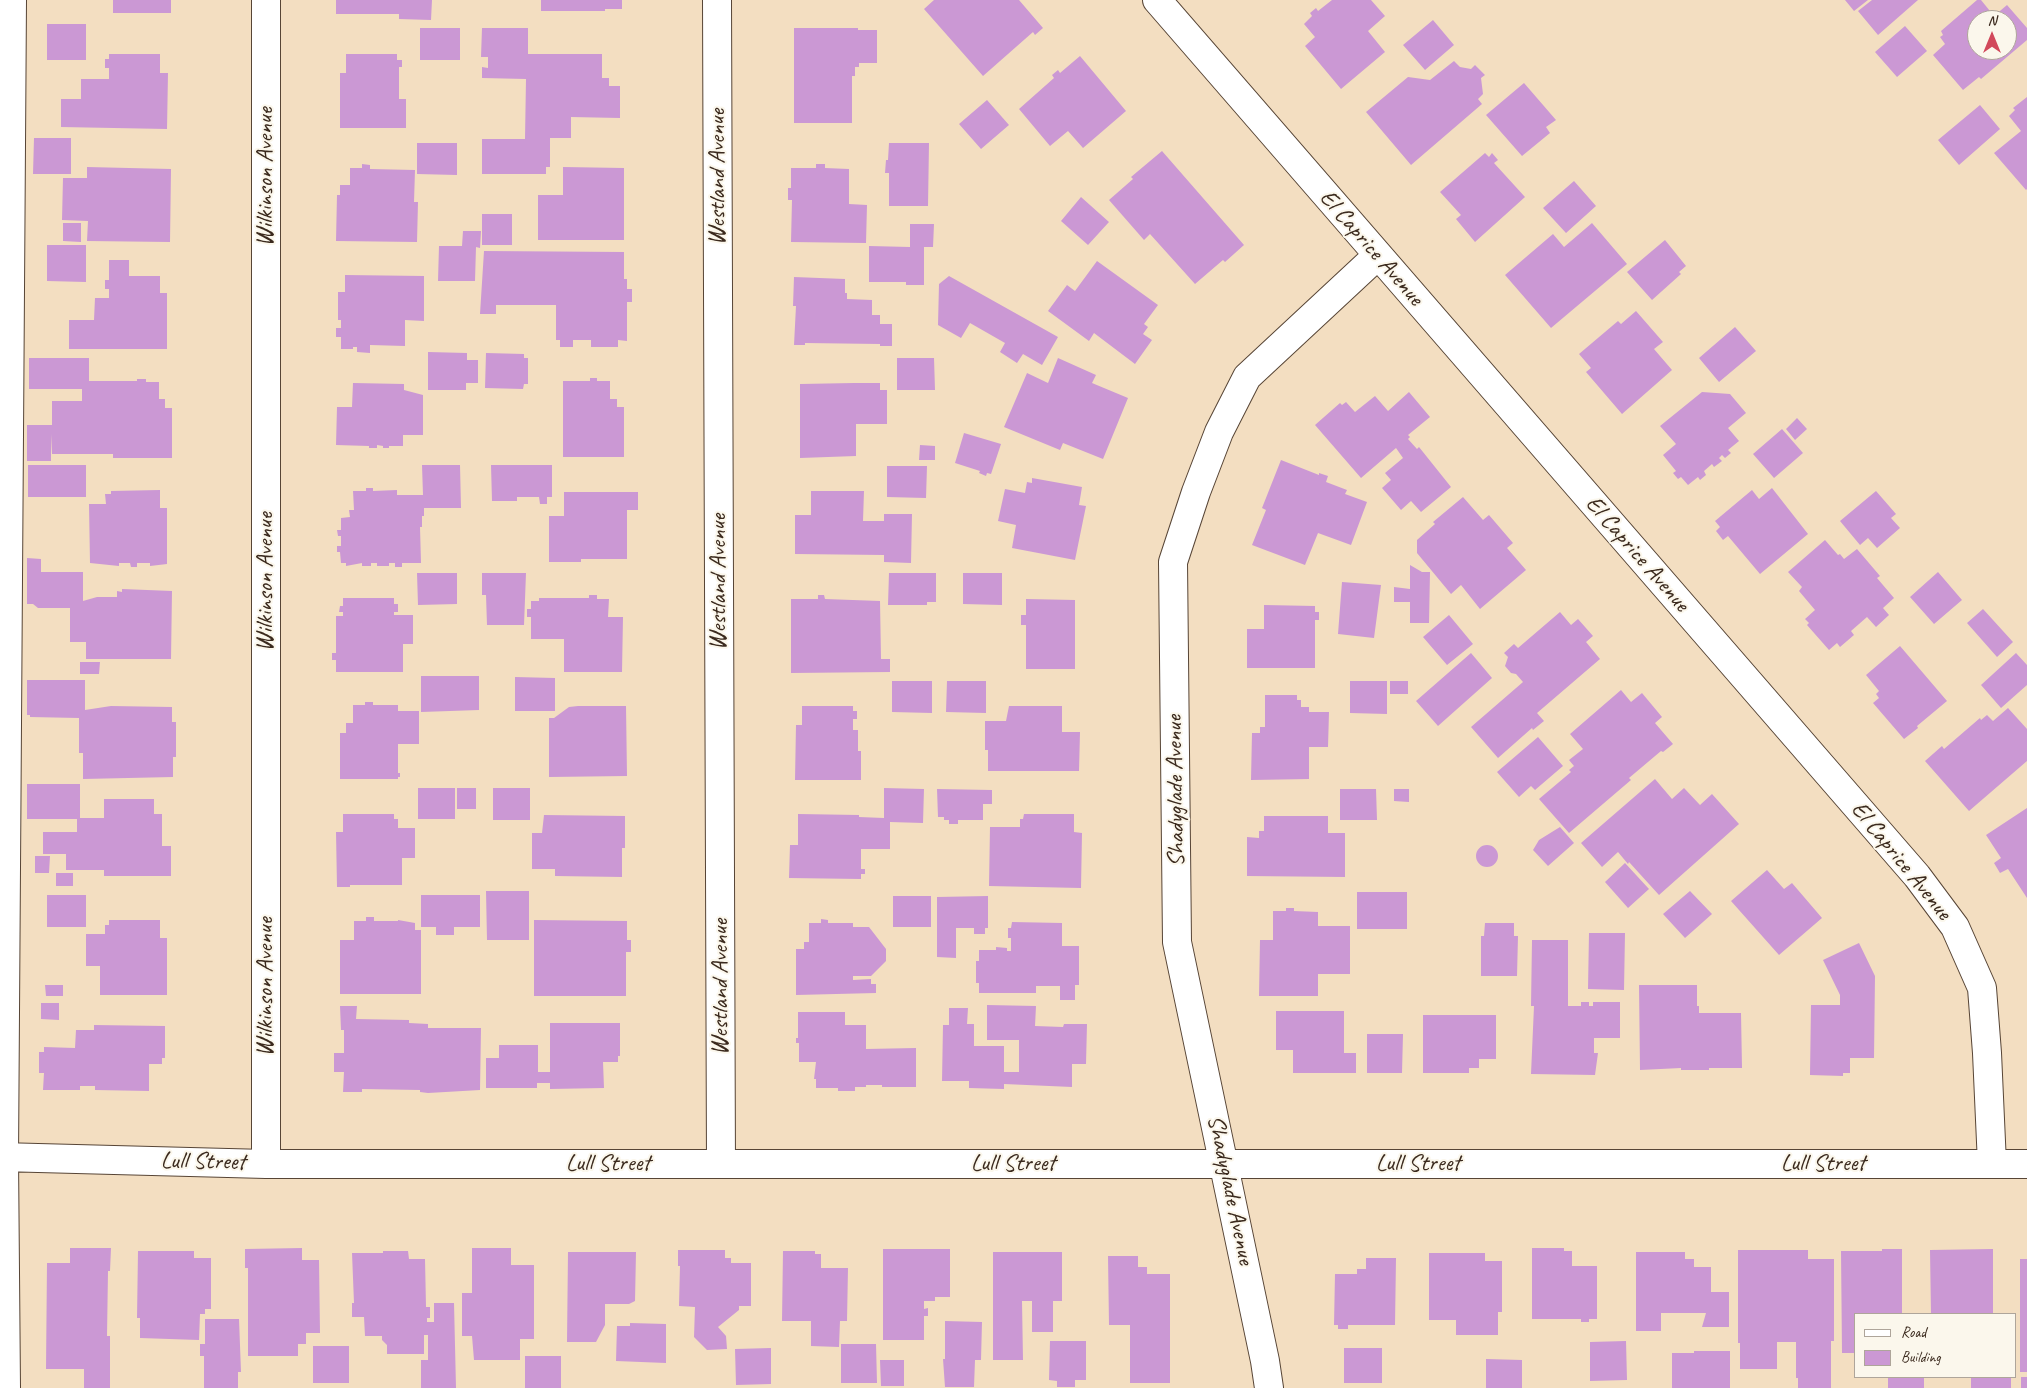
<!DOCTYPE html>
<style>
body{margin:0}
#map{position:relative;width:2027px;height:1388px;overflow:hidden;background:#f3dec1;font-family:Caveat,sans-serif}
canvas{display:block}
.legend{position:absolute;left:1854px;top:1313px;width:162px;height:65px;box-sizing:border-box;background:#fbf7ec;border:1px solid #aea59a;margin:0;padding:6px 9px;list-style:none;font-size:15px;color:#3b2a1e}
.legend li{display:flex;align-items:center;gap:10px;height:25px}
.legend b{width:25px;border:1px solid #aea59a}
.north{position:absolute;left:1967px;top:10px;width:50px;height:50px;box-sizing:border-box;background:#fbf7ec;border:1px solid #aea59a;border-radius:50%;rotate:0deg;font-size:14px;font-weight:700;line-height:20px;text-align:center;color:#3b2a1e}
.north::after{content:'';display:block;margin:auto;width:18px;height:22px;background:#d1495b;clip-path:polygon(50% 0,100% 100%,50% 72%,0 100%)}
</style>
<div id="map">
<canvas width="2027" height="1388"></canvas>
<ul class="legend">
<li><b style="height:6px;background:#fff"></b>Road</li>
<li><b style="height:14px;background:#cb98d4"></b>Building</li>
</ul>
<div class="north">N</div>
</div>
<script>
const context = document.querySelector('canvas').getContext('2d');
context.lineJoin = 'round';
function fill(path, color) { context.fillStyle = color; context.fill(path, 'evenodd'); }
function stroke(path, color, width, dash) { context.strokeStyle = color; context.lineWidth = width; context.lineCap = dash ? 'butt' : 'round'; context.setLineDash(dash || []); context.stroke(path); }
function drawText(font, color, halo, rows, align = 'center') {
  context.font = font + ' Caveat,sans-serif'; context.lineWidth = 4; context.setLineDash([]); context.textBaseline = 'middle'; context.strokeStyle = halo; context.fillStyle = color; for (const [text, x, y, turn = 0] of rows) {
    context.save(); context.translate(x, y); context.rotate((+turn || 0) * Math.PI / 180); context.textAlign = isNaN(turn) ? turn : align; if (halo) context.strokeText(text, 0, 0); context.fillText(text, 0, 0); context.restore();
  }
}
const building = new Path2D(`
 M113 0H171V13H113Z
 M336 0H432L431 20 399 19V14H336Z
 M541 0H622V9H605V11H541Z
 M934 0H1019L1043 28 1035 35 1033 32 983 76 924 9Z
 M1332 0H1371L1385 16 1368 31 1385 52 1341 89 1305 46 1315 37 1304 24 1312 16 1310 13 1316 8 1318 11Z
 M1845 0H1868L1854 11Z
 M1872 0H1918L1878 35 1858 11Z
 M1977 0H1981L1994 16 2007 5 2027 28V40L1981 79 1979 77 1963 90 1933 55 1945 44 1940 37 1943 35 1941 31ZM1977 20H2007V50H1977Z
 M1433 20 1454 45 1425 70 1403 45Z
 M47 24H86V60H47Z
 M1905 26 1927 51 1897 77 1875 52Z
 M420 28H460V60H420Z
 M482 28H528V54H602V78H609V86H620V118L571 117V138H550V167H546V174H482V139H525L526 79 482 78V67L488 68V57H481Z
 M794 28H858V30H877V63H859V67H855V76H852V123H794Z
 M109 54H160V73H168L167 129 61 127V99H81V79H109V68H105V59H109Z
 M346 54H397V60H402V67H399V99H406V128H340V73H346Z
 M1080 56 1126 111 1083 148 1068 131 1050 146 1019 109 1054 78 1052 75 1058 70 1060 73Z
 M1454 61 1460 67 1471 69 1475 65 1485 75 1481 78 1483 94 1478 99 1482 104 1411 165 1366 112 1408 77 1430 80Z
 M1524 83 1556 120 1546 127 1550 133 1522 156 1486 115Z
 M2027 97V189L2026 190 1994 153 2021 131 2009 116 2015 110 2013 108Z
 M987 100 1009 125 981 149 959 124Z
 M1980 105 2000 129 1959 165 1938 140Z
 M34 138H71V174H33Z
 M417 143H457V175L417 174Z
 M889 143H929L928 206H889V173H885L886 160H888Z
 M1162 151 1244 245 1225 262 1223 260 1195 284 1150 234 1144 240 1109 200 1133 179 1131 177Z
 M1485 153 1489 157 1492 153 1498 160 1494 163 1525 197 1475 242 1456 219 1461 215 1440 192Z
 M362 164 370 165V169L415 170 414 202H418L417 242 336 241 337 195H340V185H350V168H362Z
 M816 164H825V168L849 169V204L867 205 866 243 791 242 792 200H788V188H791V168H816Z
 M87 167 171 169 170 242 87 241 88 221 62 220 63 178H87Z
 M563 167 624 168V240H538V195H563Z
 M1574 181 1596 206 1566 233 1543 208Z
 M1081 197 1109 222 1088 245 1061 221Z
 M482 214H512V245H482Z
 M63 223H81V242L63 241Z
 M1592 223 1627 264 1551 328 1505 275 1553 234 1564 247Z
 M910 224H934L933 247H924V285H906V282H869V246L910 247Z
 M463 231H481L480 248 476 247 475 281H438L439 246H462Z
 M1665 240 1686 266 1679 272 1681 274 1652 300 1627 272Z
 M47 245H86V282L47 281Z
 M484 251 624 252V279H627V289H632V302H627V341L618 340V347H591V340H573V347H560V340H556V305H496V314H480Z
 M109 260H129V276H160V293H167V349H69V320H94L95 298H109V289H105V280H109Z
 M1097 261 1158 305 1144 324 1148 327 1143 334 1152 340 1135 364 1094 333 1089 341 1048 311 1067 285 1075 291Z
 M345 275 424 276V321L405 320V346L370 345V353L357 352V347H353V349H341V337H336V328H341V320H338V292H345Z
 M949 276 1058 337 1042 365 1023 354 1017 363 1000 352 1005 343 970 323 961 338 938 325 939 284Z
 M794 277 845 279V293H847V299L872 300V315H880V324H892V346H880V344L805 343V345H794L796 306H793Z
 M1636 311 1663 342 1654 349 1672 370 1622 414 1586 372 1591 368 1579 354 1618 321 1621 324Z
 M1735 327 1756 351 1719 382 1699 358Z
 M428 352 467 353V360H478V383H466V390H428Z
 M486 353 524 354V358H528V384H524L523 389 485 388Z
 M29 358H89V381H137V379H146V382H159V399H165V408H172V458H113V454H52L51 434V461H27V425H52V401H82V389H29Z
 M897 358H934L935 390H897Z
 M1058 358 1096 375 1092 383 1128 398 1103 459 1063 443 1060 450 1004 427 1027 373 1048 383Z
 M590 378H597V381H610V399H617V407H624V457H563V381H590Z
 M353 383 404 384V390L423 395V435H403V446H389V448H383V446L377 445V448H369V446L336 445 337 407H352Z
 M854 383H880V390H887V424H856V456L800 458V384Z
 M1409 392 1430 417 1408 435 1410 437 1408 439 1417 449 1419 447 1451 487 1421 512 1411 501 1401 510 1382 488 1391 480 1385 473 1403 458 1396 448 1361 478 1315 425 1340 403 1342 405 1346 402 1355 412 1375 396 1388 411Z
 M1702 392 1730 394 1746 413 1728 428 1739 441 1728 450 1731 453 1725 458 1722 455 1719 458 1722 461 1714 467 1712 464 1704 471 1706 475 1700 480 1698 477 1688 485 1681 477 1678 479 1673 473 1676 471 1663 455 1676 444 1660 426Z
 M1797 418 1807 429 1795 440 1786 429Z
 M1782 429 1803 453 1774 478 1753 454Z
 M964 433 1001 444 991 474 987 473 986 476 979 473 980 471 955 463Z
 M920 445 935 446V460H919Z
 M1281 460 1319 475V473L1328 476 1326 482 1347 490 1345 494 1367 502 1351 545 1318 533 1305 565 1252 545 1266 510 1262 508Z
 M28 465H86V497H28Z
 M422 465H460L461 508H424V516H422V527H420L421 563H402V567H395V563H389V566H377V563H371V566H362V563L346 566V563H341L340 552H337V546H341V536H338L337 530H341V518L350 517 349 510H354L353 491H366V488H373V491L397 490V495H423Z
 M491 465H552V497H547V504H540L539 497H517V501H492Z
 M887 466H927L926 498 887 497Z
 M1032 478 1082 487 1079 505 1086 506 1075 560 1012 548 1016 525 998 521 1005 489 1025 493 1027 482 1032 483Z
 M1772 488 1808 534 1760 574 1728 536 1723 540 1716 531 1720 527 1715 521 1752 490 1759 499Z
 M160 490V508H167V564L150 566V563H137V567H131L130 563H119V566L90 563 89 504H106L105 494H111V491Z
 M811 491H864L863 521H884V514H912L911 563 884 562V555L795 554V515H811Z
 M1876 491 1896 514 1891 518 1900 528 1877 548 1868 538 1860 545 1840 521Z
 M564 492H638V510H627V559H581V562H549V516H564Z
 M1463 497 1483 520 1489 515 1513 543 1507 548 1526 570 1480 609 1461 585 1451 594 1417 553V540L1435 524 1433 522Z
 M1825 540 1838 555 1840 554 1844 559 1857 549 1880 576 1877 578 1894 598 1883 608 1889 615 1876 627 1867 617 1851 631 1854 635 1840 647 1837 643 1829 650 1807 625 1809 623 1805 619 1815 610 1799 591 1802 587 1788 572Z
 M27 558 41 559V572H83V601L97 597H117V591L122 592V589L172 591 171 659H86V642H70V608H38L33 604H27Z
 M1410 565 1422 572H1430L1429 623H1410V602H1394V587L1410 589Z
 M1938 572 1962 600 1934 624 1910 597Z
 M417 573H457V604L418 605Z
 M482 573H526L524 625H487L486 595H482Z
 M889 573H936V602H927V605H888Z
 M963 573H1002V605L963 604Z
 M1342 582 1381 585 1374 638 1338 634Z
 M589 595H597V599H609L608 617H623L622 672H564V639H531V617H527V609H531V601H539V598H589Z
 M818 595H824L825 599 880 601 881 659H890V672L791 673V599H818Z
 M343 598H394V604H398V612H394V615H413V644H403V672H336V660H332V653H336V616H343V612H339L340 606H343Z
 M1026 599 1075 600V669H1026V625H1021V615H1026Z
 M1264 605 1315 606V612H1319V620H1315V668H1247V629H1264Z
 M1983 609 2013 642 1997 657 1967 623Z
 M1560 612 1571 625 1578 619 1593 636 1586 642 1600 659 1537 713 1544 721 1533 730 1532 728 1498 758 1471 727 1523 682 1516 674 1511 673 1505 666 1508 657 1504 653 1514 644 1518 648Z
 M1449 615 1473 644 1447 665 1423 637Z
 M1900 646 1947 701 1917 726 1918 728 1904 739 1873 703 1879 698 1876 694 1879 691 1866 675Z
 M1471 653 1492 678 1438 726 1416 701Z
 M2016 653 2027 665V685L2001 708 1981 685Z
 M80 662H100L99 674H80Z
 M421 676H479V710L421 712Z
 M515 677 555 678V711H515Z
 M27 680H85V710L111 706 172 707V722H176V757H173V777L83 779V753H79V718L30 717V715H27Z
 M892 681H932V713L892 712Z
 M947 681H986V713L946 712Z
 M1350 681H1387V714L1350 713Z
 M1390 681H1408V694H1390Z
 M1621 690 1631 702 1642 693 1662 717 1655 723 1673 744 1663 752 1661 751 1629 778 1631 780 1569 833 1539 799 1571 772 1569 770 1574 766 1569 760 1583 749 1570 734Z
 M1265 695H1297V700H1301V707H1309V712H1329L1328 747H1309V779L1251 780 1252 733H1260V727H1265Z
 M365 702H373V705H398V711H419V744H398V773H400V777H398V779H340V733H346V723H353V705H365Z
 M578 706H626L627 776 549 777V718H554L569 707Z
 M802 706H853V711H857V719H853V730H858V751H861V780H795L796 725H802Z
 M1009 706H1062V732H1080L1079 771H988V750H985V721H1006Z
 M2008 708 2027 729V761L1969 811 1925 761 1942 746 1944 749 1980 718 1981 720 1987 715 1993 721Z
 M1538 737 1563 766 1535 790 1531 786 1519 797 1497 772Z
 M1655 779 1672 799 1684 788 1700 805 1712 794 1739 824 1659 895 1629 862 1628 864 1618 852 1602 867 1581 843Z
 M27 784H80V818H104V799H154V814H162V846H171V876H104V870H66V854H43V832H77V819H27Z
 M418 788H455V819H418Z
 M457 788H476V809H457Z
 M493 788H530V820H493Z
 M884 788 924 789 923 823 890 822V849H861V869H865V874H861V879L789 878 790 845H798V814L859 815V817L884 818Z
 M937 789 992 790V804H983V820H958V824H949V820H944V817H938Z
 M1340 789H1376L1377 820H1340Z
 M1394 789H1409V802L1394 801Z
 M2027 808V898L2008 869 2000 873 1994 863 2001 858 1986 835Z
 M343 814H394V819H398V828H415V858H402V885H350V887H337L336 832H343Z
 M1024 814H1074V832L1082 833 1081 888 989 886 990 827H1020V819H1023Z
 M544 815 625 816V848H622V877L555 876V869H532V833H542Z
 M1264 816H1328V833H1345V877L1247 876V837L1259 838V831H1264Z
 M1560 827 1574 843 1548 866 1533 850 1539 840Z
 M1476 856a11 11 0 1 1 22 0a11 11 0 1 1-22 0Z
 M35 856H50L49 873H35Z
 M1625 863 1649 889 1628 908 1605 882Z
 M1767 870 1784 889 1792 883 1822 918 1779 955 1731 901Z
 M56 873H73V886H56Z
 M486 891H529V940H487Z
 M1690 891 1712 914 1685 938 1663 914Z
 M1357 892H1407V929H1357Z
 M47 895H86V927H47Z
 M421 895H480V927H454V935H436V927H421Z
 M893 896H931V927H893Z
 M988 896V928H985V934H974V928H956V958L937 957V897Z
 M1286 908H1294V911L1318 912V926H1350V974H1318V996H1259L1260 940H1273V911H1286Z
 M366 917H374V921H398V920L415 923V930H421V994H340V940H354V921H366Z
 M821 919 828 920V923H853V927H869L886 949V961L871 976H853V980L871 979V984H876V993L796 995V949H804V942H809V923H821Z
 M109 920H160V938H167V995H100V966H86V934H105V925H109Z
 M534 920 627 921V940H631V952H626V996H534Z
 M1012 922 1062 923V946H1079V985H1075V1000H1060V986H1036V993H979V983H976V961H979V950H996V947L1007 948V951H1011V938H1008V928H1011Z
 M1485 923H1514V936H1518L1517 976H1481V936H1484Z
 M1589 933H1625L1624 990 1588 989Z
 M1532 940H1568V1006H1581V1002H1589V1006H1593V1002H1620V1038H1594V1053H1598L1595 1075 1531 1074 1534 1006H1531Z
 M1859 943 1875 976 1874 1058H1850V1073H1843V1076L1810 1075 1811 1005H1840V995L1823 960Z
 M45 985H63V996H46Z
 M1639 985H1697V1006H1699V1013H1741L1742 1068H1709V1070H1681V1068L1640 1070Z
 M41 1003H59V1020L41 1019Z
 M987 1005 1036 1006 1035 1026 1063 1027 1064 1024H1087L1086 1064H1072V1087L1004 1084V1089L969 1088V1081H942L943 1025H949V1008H968L967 1024H974V1046H1004V1072H1019V1040H987Z
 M340 1006H357L356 1019 409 1020V1023L428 1024V1028H481L480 1090 428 1093 420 1092V1090L362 1089V1092H343L344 1072H334V1053H344V1030H341Z
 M1276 1011H1344V1053H1356V1073H1293V1050H1276Z
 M798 1012H845V1025H866V1049L916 1048V1087H882V1085H866V1087H855V1091H838V1088H816V1079H814L816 1062H799V1043H796V1038H798Z
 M1423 1015H1496V1059H1479V1068H1469V1073H1423Z
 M550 1023H620V1056H618V1062H603L604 1088 550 1089V1083H537V1088H486V1058H499V1045H538V1072H550Z
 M94 1025 165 1026V1058H162V1064H149V1091L95 1090V1086H80V1090H43L44 1073H39V1052H44V1047L75 1048 76 1030H94Z
 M1367 1034H1403L1402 1073H1367Z
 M70 1248H111L110 1271H108L107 1336H110V1388H84V1369H46L47 1263H70Z
 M302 1248V1260H319L320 1333H306V1344H298V1356H248V1268H245V1249Z
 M472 1248H511V1265H534V1339H520V1360H474L472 1336H462V1293H472Z
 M1532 1248H1564V1251H1572V1266H1597V1319H1589V1322H1581V1319H1532Z
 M883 1249H950V1297H935V1301H924V1309L928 1308V1316H924V1340H883Z
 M1882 1249H1902V1314H1856V1353H1842L1841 1251H1882Z
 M1993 1249V1314H1931L1930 1250Z
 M678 1250H725V1258H731V1263H751V1306H739V1310L718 1327 726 1336 727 1349 707 1350 694 1337 695 1307 679 1306 680 1266H678Z
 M1738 1250H1808V1259H1834V1341H1831V1388H1798V1378H1796V1342H1777V1369H1740V1343H1738Z
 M138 1251H194V1258H211V1309H205V1314H200L199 1340 140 1338V1318H137Z
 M383 1251H408L409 1259H425L426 1307H430V1318H427V1322H434V1303H454L456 1388H421V1360H428V1335H424V1354H387V1345L382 1340V1336H365L364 1317H352V1303H354L352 1253H383Z
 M783 1251H815V1254H821V1268H848L847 1321H840L839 1347 811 1346V1321H782Z
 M568 1252H636L635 1301 629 1304H605V1325L596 1342H567Z
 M993 1252H1062V1301H1053V1332H1032V1301H1022L1023 1360H993Z
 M1636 1252H1685V1259H1694V1267H1711V1292H1729V1327H1702L1706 1313H1661V1331H1636Z
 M1429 1253H1485V1261H1502V1312H1498V1335H1456V1320H1429Z
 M1108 1256H1138V1267H1147V1274H1170V1383H1130V1325H1109Z
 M1366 1258H1396L1395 1325H1348V1329H1338V1325H1334L1335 1274H1357V1269H1366Z
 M2020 1259H2027V1372H2020Z
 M205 1319H239L241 1372H238V1388H204V1356H200V1344H205Z
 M945 1321 982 1322 981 1360H975L974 1387H945L943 1359H945Z
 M630 1323 666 1324V1363L616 1361 617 1326H630Z
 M1050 1341H1086V1380H1075V1387H1057V1381L1049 1380Z
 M1626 1341 1627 1380 1590 1381V1342Z
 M841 1344H876L877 1383H841Z
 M313 1346H349V1383H313Z
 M771 1348V1384L736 1385 735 1349Z
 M1344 1348H1382V1383H1344Z
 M1694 1351H1730V1388H1672V1353H1694Z
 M525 1356H561V1388H525Z
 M1486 1359 1522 1360V1388H1486Z
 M880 1360H904V1386H881Z
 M1888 1377H1924V1388H1888Z
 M1971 1377H2011V1388H1971Z
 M2021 1377H2027V1388H2021Z`);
const minor = new Path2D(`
 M266 0V1164
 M717 0 721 1164
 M1157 0 1917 876 1955 927 1982 988 1987 1053 1992 1164
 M0 1157 266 1164H2027
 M6 1388 4 1157 12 0
 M1269 1388 1265 1361 1177 942 1173 562 1196 492 1219 432 1247 377 1377 256`);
const streetNames = [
 ["Wilkinson Avenue",266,177,-90],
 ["Westland Avenue",718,177,-90],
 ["El Caprice Avenue",1371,248,49],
 ["El Caprice Avenue",1637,554,49],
 ["Wilkinson Avenue",266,582,-90],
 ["Westland Avenue",719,582,-90],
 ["Shadyglade Avenue",1176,791,-91],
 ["El Caprice Avenue",1901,861,51],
 ["Wilkinson Avenue",266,987,-90],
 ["Westland Avenue",721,987,-90],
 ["Lull Street",203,1162,1],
 ["Lull Street",608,1164],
 ["Lull Street",1013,1164],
 ["Lull Street",1418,1164],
 ["Lull Street",1823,1164],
 ["Shadyglade Avenue",1230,1190,78]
];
fill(building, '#cb98d4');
stroke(minor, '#574536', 30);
stroke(minor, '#fff', 28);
drawText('24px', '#3b2a1e', '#fbf7ec', streetNames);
</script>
